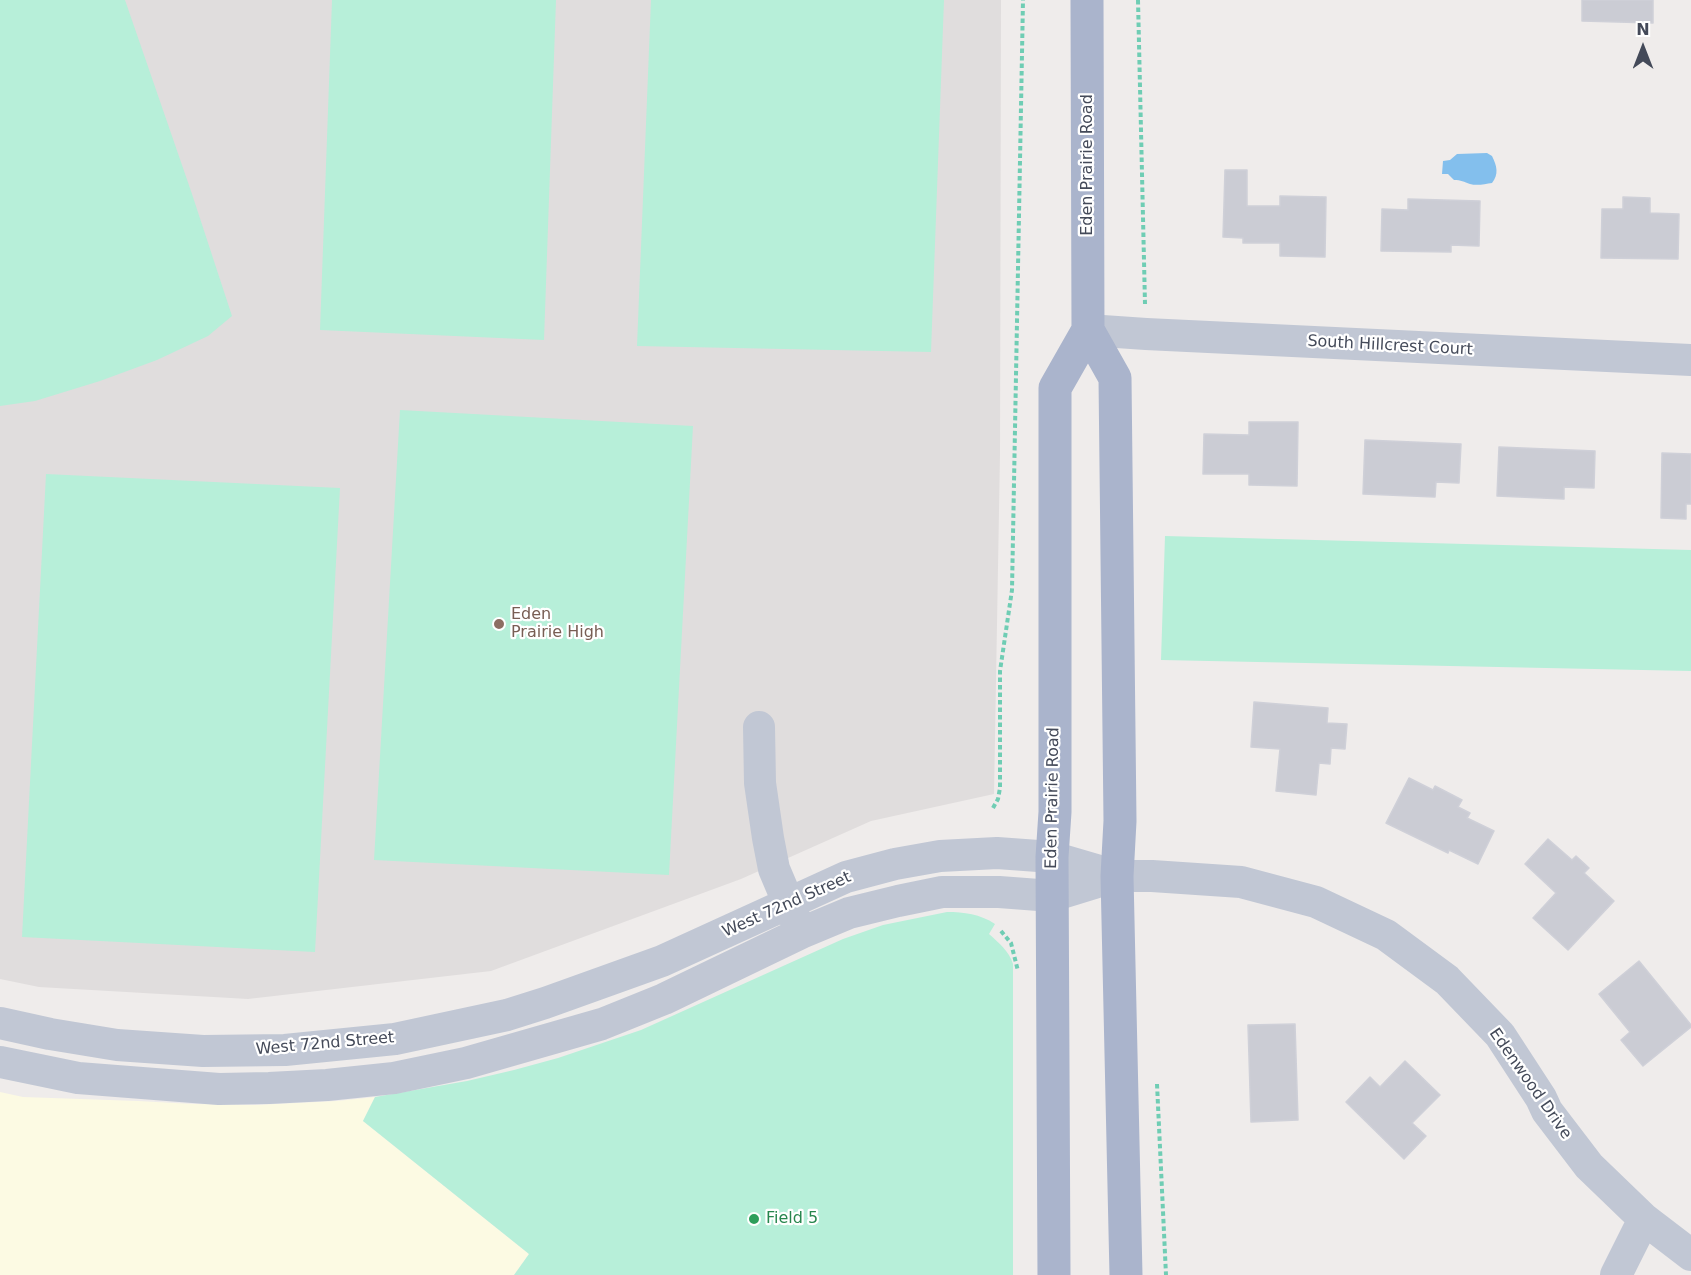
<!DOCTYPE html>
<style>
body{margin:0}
#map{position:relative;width:1691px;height:1275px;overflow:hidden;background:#efeceb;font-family:"DejaVu Sans",sans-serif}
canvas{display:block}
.north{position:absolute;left:1613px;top:18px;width:60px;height:60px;-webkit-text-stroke:4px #fff;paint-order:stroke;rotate:0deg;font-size:16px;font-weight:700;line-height:24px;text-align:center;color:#444a59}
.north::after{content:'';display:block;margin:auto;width:21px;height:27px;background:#444a59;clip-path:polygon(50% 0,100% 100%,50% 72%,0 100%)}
</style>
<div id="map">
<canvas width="1691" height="1275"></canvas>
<div class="north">N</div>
</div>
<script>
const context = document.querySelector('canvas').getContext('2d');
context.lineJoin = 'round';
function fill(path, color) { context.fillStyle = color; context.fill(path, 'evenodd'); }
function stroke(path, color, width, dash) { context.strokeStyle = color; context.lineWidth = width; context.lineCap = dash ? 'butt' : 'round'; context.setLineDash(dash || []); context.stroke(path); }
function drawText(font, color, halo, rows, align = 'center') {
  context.font = font + ' "DejaVu Sans",sans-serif'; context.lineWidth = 4.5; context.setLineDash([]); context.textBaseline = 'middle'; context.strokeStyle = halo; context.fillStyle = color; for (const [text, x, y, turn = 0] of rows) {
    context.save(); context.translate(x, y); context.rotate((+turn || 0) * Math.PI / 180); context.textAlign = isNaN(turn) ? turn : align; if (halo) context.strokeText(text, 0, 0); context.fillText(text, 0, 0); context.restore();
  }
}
const commercial = new Path2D(`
 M0 1092 23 1097 138 1101 193 1104 256 1105 337 1101 375 1097 363 1121 529 1254 514 1275H0Z`);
const education = new Path2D(`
 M0 0H1001L1000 454 994 794 871 821 741 879 491 971 248 999 39 987 0 979Z`);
const green = new Path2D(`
 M0 0H125L192 194 232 316 208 336 157 360 100 381 35 401 0 406Z
 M332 0H556L544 340 320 330Z
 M651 0H944L931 352 637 346Z
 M400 410 693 426 669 875 374 860Z
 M46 474 340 488 315 952 22 937Z
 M1165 536 1691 550V671L1161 660Z
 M947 912C964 912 980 914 995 924L989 934C999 943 1009 951 1013 964V1275H514L529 1254 363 1121 375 1097 467 1081 514 1070 558 1058 641 1030 843 939 883 925Z`);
const water = new Path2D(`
 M1487 153 1492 156C1497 166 1499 174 1492 183 1485 184 1477 186 1470 184 1464 182 1461 180 1454 180L1448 174H1442L1443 161 1450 160 1457 154Z`);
const building = new Path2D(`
 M1582 0H1653V23L1582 21Z
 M1225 170H1247V206H1280V196L1326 197 1325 257 1280 256V243H1243V238L1223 237Z
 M1623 197 1650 198V213L1679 214 1678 259 1601 258 1602 209H1623Z
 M1408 199 1480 201 1479 246 1451 245V252L1381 251 1382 209 1408 210Z
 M1249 422H1298L1297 486 1249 485V474H1203L1204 434 1249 435Z
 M1365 440 1461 444 1459 483 1436 482 1435 497 1363 494Z
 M1499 447 1595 451 1594 488 1564 487V499L1497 496Z
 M1662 453 1691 454V504H1686V519L1661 518Z
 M1254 702 1328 708 1327 723 1347 724 1345 749 1331 748 1330 764 1319 763 1316 795 1276 791 1280 749 1251 747Z
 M1409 778 1433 790 1435 786 1462 800 1458 807 1470 813 1467 818 1494 831 1478 864 1449 850 1448 853 1386 823Z
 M1548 839 1572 860 1576 856 1589 868 1584 873 1614 901 1568 950 1533 918 1556 893 1525 864Z
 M1639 961 1691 1025V1027L1643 1066 1621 1040 1630 1032 1599 994Z
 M1295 1024 1298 1120 1251 1122 1248 1025Z
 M1405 1061 1440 1095 1412 1123 1426 1136 1404 1159 1346 1102 1370 1077 1380 1087Z`);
const path = new Path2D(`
 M1138 0 1145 304
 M993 808 998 799 1000 788V671L1012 590 1023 0
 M1001 931 1011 943 1018 971
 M1157 1084 1166 1275`);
const minor = new Path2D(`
 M1088 330 1146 334 1691 360
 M759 727 760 783 768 838 774 869 796 921
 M0 1023 50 1034 117 1045 203 1051 285 1050 395 1039 507 1015 545 1003 662 961 846 877 895 864 940 856 997 853 1052 857 1117 876
 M0 1062 78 1078 219 1089 269 1088 327 1085 394 1078 466 1063 602 1024 664 999 801 933 849 913 898 901 942 892H999L1052 896 1117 876H1152L1241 882 1316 902 1386 935 1447 980 1500 1035 1541 1098 1547 1111 1589 1166 1644 1219 1691 1255
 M1616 1275 1644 1219`);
const major = new Path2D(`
 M1087 0 1088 330 1115 378 1120 821 1117 876 1126 1275
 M1054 1275 1052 857 1055 812V388L1088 330`);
const markers = [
 [499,624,6,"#8d6e63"],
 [754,1219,6,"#2e9e5b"]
];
const streetNames = [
 ["Eden Prairie Road",1088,165,-90],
 ["South Hillcrest Court",1390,346,3],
 ["Eden Prairie Road",1053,798,-89],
 ["West 72nd Street",787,905,-24],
 ["West 72nd Street",325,1044,-5],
 ["Edenwood Drive",1530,1084,55]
];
const educationNames = [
 ["Eden",511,615],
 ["Prairie High",511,633]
];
const leisureNames = [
 ["Field 5",766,1219]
];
fill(commercial, '#fcfae3');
fill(education, '#e0dddd');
fill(green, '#b7efd9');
fill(water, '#83bfed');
fill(building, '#cbccd4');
stroke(building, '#cfd0d8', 1.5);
stroke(path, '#6fcdb4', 4, [4.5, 3]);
stroke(minor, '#c1c7d4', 32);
stroke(major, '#aab4cc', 33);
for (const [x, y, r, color] of markers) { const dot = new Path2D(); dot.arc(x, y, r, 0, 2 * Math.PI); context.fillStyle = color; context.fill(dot); stroke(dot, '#fff', 2); }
drawText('16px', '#444a59', '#fff', streetNames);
drawText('16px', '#785e54', '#fff', educationNames, 'left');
drawText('16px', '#27864d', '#fff', leisureNames, 'left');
</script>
